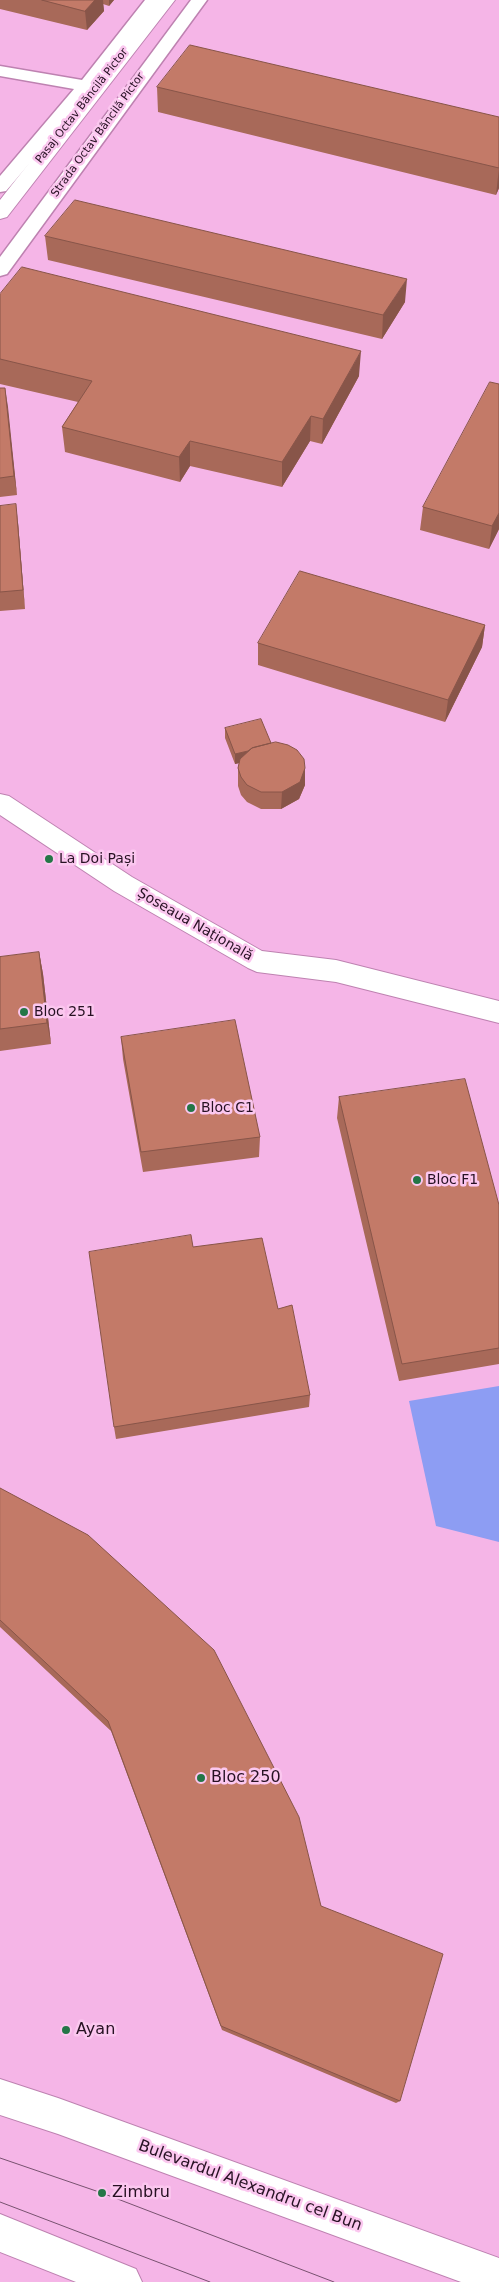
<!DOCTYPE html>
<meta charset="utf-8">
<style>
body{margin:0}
canvas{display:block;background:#f5b5e7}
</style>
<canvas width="499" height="2282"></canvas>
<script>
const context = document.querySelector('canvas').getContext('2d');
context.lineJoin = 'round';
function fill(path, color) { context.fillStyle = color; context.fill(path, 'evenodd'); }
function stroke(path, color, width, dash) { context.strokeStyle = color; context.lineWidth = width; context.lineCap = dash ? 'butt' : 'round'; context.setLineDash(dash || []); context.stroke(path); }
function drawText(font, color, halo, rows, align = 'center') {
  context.font = font + ' "DejaVu Sans",sans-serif'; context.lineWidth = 5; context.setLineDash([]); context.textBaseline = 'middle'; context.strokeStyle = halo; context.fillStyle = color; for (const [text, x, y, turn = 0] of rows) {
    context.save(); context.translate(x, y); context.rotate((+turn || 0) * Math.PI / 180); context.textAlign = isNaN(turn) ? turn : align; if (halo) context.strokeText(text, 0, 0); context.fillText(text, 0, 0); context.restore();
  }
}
const green = new Path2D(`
 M499 1386V1542L436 1526 409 1401Z`);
const lane = new Path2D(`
 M145 0H162L92 90 6 191 0 192V176L74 89 0 76V66L82 80Z
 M191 0H207L7 274 0 276V257Z`);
const secondary = new Path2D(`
 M157 0H175L7 217 0 219V200Z
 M0 794 9 796 132 877 262 951 336 960 499 1001V1023L336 982 257 972 248 968 114 891 0 815Z
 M0 2079 58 2098 499 2258V2282H461L58 2134 0 2115Z
 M0 2214 136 2269 142 2282H76L0 2252Z`);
const tram = new Path2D(`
 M0 2158 102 2193 334 2282
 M0 2202 210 2282`);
const wall = new Path2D(`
 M0 0H114L109 6 103 4 104 11 87 30 0 9Z
 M157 87 499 117V188L496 195 158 112Z
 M45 236 405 302 382 339 48 260Z
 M0 294 359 376 322 444 310 441 282 487 190 466 180 482 65 452 62 427 78 402 0 384Z
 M499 384V529L489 549 420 530 423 507Z
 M0 388H5L17 495 0 497Z
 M0 506 18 523 25 609 0 611Z
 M485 625 482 647 445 722 258 665V643Z
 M225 728 271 743 305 785 299 799 281 809H261L247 802 241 795 238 786V768L239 763 235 764 225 738Z
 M39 952 43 974 51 1044 0 1051V957Z
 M121 1037 260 1137 259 1157 143 1172 123 1059Z
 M339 1097 499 1205V1364L399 1381 337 1118Z
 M193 1247 278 1309 310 1395 309 1407 116 1439 114 1427Z
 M0 1488 321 1906 400 2101 396 2103 222 2030 111 1731 0 1627Z`);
const shadedWall = new Path2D(`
 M95 0H103L104 11 87 30 85 11Z
 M109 0H114L109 6Z
 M499 168V188L496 195Z
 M407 279 405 302 382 339 383 315Z
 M361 351 359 376 322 444 323 419Z
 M5 388 8 407 17 495 14 476Z
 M311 416 310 441 282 487V462Z
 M190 441V466L180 482 179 457Z
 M16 504 18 523 25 609 23 590Z
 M499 513V529L489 549 492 526Z
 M485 625 482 647 445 722 448 700Z
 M272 746 271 756 235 764V754Z
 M305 768V785L299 799 281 809 282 792Z
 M39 952 43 974 51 1044 47 1023Z`);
const building = new Path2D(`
 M42 0H95L85 11Z
 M190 45 499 117V168L157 87Z
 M75 200 407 279 383 315 45 236Z
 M22 267 361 351 323 419 311 416 282 462 190 441 179 457 62 427 92 381 0 359V294Z
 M490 382 499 384V513L492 526 423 507Z
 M0 388H5L14 476 0 478Z
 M16 504 23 590 0 592V506Z
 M300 571 485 625 448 700 258 643Z
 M261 719 271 743 252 748 248 751 235 754 225 728Z
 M276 742 288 745 297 750 304 759 305 768 300 782 282 792H261L247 785 241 777 238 768 240 759 252 748Z
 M39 952 47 1023 0 1029V957Z
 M235 1020 260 1137 141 1152 121 1037Z
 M465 1079 499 1205V1348L402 1364 339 1097Z
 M191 1235 193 1247 262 1238 278 1309 292 1305 310 1395 114 1427 89 1252Z
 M0 1488 88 1535 214 1650 299 1817 321 1906 443 1954 400 2101 221 2026 108 1721 0 1620Z`);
const markers = [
 [49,859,5,"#247647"],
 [24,1012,5,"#247647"],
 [191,1108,5,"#247647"],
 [417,1180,5,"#247647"],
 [201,1778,5,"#247647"],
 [66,2030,5,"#247647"],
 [102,2193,5,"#247647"]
];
const farStreetnames = [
 ["Pasaj Octav Băncilă Pictor",82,106,-52],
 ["Strada Octav Băncilă Pictor",98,135,-54]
];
const poiNames = [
 ["La Doi Pași",59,859],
 ["Bloc 251",34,1012],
 ["Bloc C1",201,1108],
 ["Bloc F1",427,1180]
];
const streetNames = [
 ["Șoseaua Națională",195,925,30]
];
const nearPoinames = [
 ["Bloc 250",211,1778],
 ["Ayan",76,2030],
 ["Zimbru",112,2193]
];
const nearStreetnames = [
 ["Bulevardul Alexandru cel Bun",250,2186,20]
];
fill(green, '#8d9df3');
stroke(lane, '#be82b1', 3);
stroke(secondary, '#be82b1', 2);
fill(lane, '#fff');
fill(secondary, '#fff');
stroke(tram, '#785270', 1);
fill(wall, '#a86959');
fill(shadedWall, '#885549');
fill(building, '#c37a68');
stroke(building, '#885549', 1);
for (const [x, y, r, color] of markers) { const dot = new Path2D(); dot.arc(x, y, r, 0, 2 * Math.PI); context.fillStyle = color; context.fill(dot); stroke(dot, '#fbc7ef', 2); }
drawText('11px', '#271123', '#fbc7ef', farStreetnames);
drawText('14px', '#271123', '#fbc7ef', poiNames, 'left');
drawText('14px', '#271123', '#fbc7ef', streetNames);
drawText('16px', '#271123', '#fbc7ef', nearPoinames, 'left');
drawText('16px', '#271123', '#fbc7ef', nearStreetnames);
</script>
